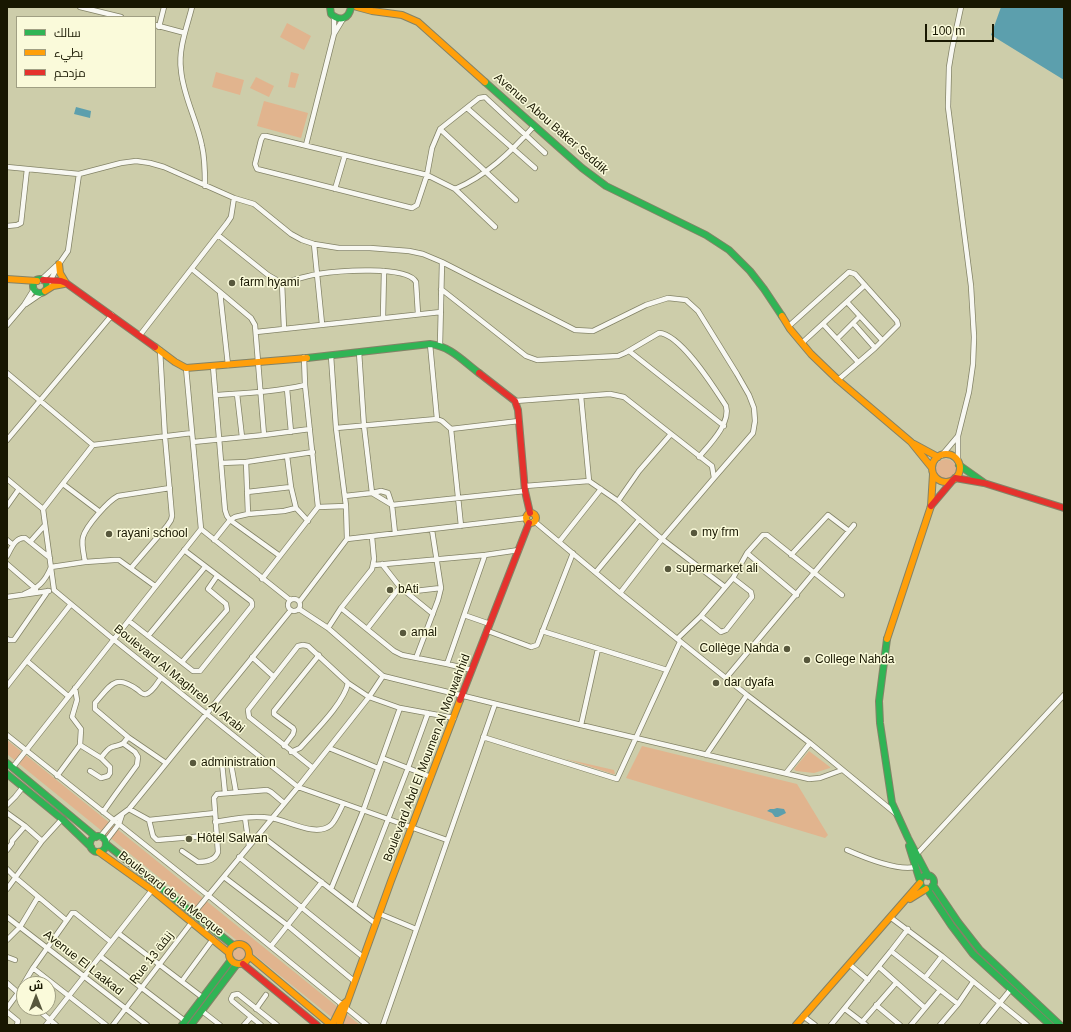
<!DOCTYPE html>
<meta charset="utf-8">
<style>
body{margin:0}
#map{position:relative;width:1071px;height:1032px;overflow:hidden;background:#cdcdaa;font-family:Arial,Cairo,sans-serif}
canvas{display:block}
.frame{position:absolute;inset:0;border:8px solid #181701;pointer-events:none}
.legend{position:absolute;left:16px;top:16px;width:140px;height:72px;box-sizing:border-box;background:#fafada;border:1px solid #a09f83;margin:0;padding:5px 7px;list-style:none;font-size:12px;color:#181701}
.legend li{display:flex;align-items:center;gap:8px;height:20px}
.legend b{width:20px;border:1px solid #a09f83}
.north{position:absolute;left:16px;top:976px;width:40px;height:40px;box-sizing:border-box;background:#fafada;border:1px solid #a09f83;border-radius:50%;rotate:0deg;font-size:11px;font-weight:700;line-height:16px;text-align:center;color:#181701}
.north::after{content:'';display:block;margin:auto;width:14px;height:18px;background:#57573c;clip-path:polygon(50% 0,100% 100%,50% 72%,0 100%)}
.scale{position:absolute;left:925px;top:24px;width:69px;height:18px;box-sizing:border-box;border:2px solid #181701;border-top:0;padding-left:5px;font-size:12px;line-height:14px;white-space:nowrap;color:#181701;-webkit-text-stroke:3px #fafada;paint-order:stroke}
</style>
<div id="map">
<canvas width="1071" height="1032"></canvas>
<div class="frame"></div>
<ul class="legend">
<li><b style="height:5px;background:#30b455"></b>سالك</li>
<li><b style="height:5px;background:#ff9f0a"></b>بطيء</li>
<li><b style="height:5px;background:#e5322d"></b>مزدحم</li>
</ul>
<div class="north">ش</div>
<div class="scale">100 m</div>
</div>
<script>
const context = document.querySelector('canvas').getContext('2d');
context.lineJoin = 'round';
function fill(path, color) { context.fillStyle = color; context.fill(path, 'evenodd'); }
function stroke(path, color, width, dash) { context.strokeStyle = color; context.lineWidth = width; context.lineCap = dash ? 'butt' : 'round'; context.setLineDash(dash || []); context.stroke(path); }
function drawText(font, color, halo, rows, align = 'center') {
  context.font = font + ' Arial,Cairo,sans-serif'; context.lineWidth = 3; context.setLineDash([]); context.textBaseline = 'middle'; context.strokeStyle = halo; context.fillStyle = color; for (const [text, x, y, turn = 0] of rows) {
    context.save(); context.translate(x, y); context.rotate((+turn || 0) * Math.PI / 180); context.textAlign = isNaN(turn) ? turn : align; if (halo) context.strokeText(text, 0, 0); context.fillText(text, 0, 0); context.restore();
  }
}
const green = new Path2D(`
 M287 23 311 36 304 50 280 37Z
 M216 72 244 80 240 95 212 87Z
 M291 72 299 74 295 88 288 87Z
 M256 77 274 86 269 97 250 88Z
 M264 101 308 113 301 138 257 126Z
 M936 469a10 10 0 1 1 20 0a10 10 0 1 1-20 0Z
 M7 740 360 1025H341L7 754Z
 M642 746 797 784 828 835 825 838 626 778Z
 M809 751 830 767V768L814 773 796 771 794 769Z
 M566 759 614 770 615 774H613Z
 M232 955a7 7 0 1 1 14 0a7 7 0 1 1-14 0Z`);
const water = new Path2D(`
 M1001 7H1064V80L991 35Z
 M76 107 91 111 90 118 74 114Z
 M777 808 784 809 786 813 778 817H775L772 813 767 811 770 809H774Z`);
const street = new Path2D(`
 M80 7 121 17
 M192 7C187 27 178 49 181 70 183 96 197 120 202 146 205 159 205 172 205 186
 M155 25 185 33
 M159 27 164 7
 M334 34 343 19
 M467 108 535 168
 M440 129 516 200
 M306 145 334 34V17
 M7 167 79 174 121 163 136 161 150 163 164 167 234 198 254 204 291 234 302 240 314 244 339 248H370L409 251 423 254 442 262 575 330 593 331 646 305 668 298 686 300 698 311 737 374 749 395 754 408 755 421 753 433 714 478
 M335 189 345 155
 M455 189C486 176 511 152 534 126
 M7 226 17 225 21 223 27 169
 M495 227 455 189 427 175 266 136H263L261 140 255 164 257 169 412 208 417 205 427 175 432 148 440 129 479 98 485 97 488 100 545 153
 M218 235 268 275 282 283 284 329
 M314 244 322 324
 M192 269 220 292 228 365
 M41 280 56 266
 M282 283C294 280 306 276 318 274 336 271 407 265 416 282L418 314
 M47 287 59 264 68 251 79 174
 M441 289 526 356 537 360 618 356 625 353 659 333C681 334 715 389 726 406 731 423 710 444 699 457
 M220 292 251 318 255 325 264 435
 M847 302 882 340
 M26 304 42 293
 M383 317 384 271
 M853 323 875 348
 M823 324 858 362
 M7 325 24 305 34 289
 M789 326 849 272 855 274 897 321 898 325 875 348 838 380
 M256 332 441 312
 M140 335 227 223 231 217 234 198
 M837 339 860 316
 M802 343 865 285
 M430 344 437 419
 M440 345 442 262
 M629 351 724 426
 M359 352 364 426 372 493 381 491 388 493 392 505 395 533
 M331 356 336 428 346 506 347 539
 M213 366 225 510 227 516 230 520 280 556
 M7 373 93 445 43 509
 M287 389 291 432
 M237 394 242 437
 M216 395C246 393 275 392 305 385
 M581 396 589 481 618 501 662 539 725 587
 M515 401 610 394 624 397 712 466 714 478 662 539 620 593
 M336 428 437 419 442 421 451 429 519 421
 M451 429 461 526
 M7 440 112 315
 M193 442 264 435 310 429
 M93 445 192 433
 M942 455 958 436
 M287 456 291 487 296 508 308 521
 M246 462 248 514
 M958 462V436L969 392 973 364 974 337 971 286 948 107 949 67 952 49 961 7
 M221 463 246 462 313 452
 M7 479 43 509 54 590 113 639 298 787 447 840
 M63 484 100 512
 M525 486 589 481
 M247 492 291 487
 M345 496 372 493 392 505 525 491
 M618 501 639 471 671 434
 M7 506 19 489
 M318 507 346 506
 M534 521 620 593 747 695 810 743 895 813
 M201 529 290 600
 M7 540 13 545
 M214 540 230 520 235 517 248 514 284 511 296 508
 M30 542 45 525
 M559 542 601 489
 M747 553 797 595
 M791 555 828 515 849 531
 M7 556C11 549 15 537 25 538L50 558
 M85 562C84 555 81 544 83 537 86 526 108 501 118 496L170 488
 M7 564 36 589
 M382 564 400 587 433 614
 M374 565 485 555 519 550
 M131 568 167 526 171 520 172 516 165 437 160 350
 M596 572 639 520
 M262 579 318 507 305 385 304 357
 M406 592 441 588
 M24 594C38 588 45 582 51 567L85 562 114 560H119L155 586
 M7 597 49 591
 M288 605a6 6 0 1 1 12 0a6 6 0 1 1-12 0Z
 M300 601 347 539 526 518
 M341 608 394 651 402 655 447 664 472 670
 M299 609 328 628 383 676 581 725 809 779 820 778 842 770
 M464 615 490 624
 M701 616 721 632 726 630 752 597 751 592 733 578
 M129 621 193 671H200L252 606V603L251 601 184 550
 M328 628 341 608 372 569 374 559 372 537
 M367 629 400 587
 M488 631 531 647 537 645 573 553
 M542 631 667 670
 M148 636 205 567
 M7 639 9 640H14L48 591
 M677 639 701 616 733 578 747 553 763 535H767L842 595
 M252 657 274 677
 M416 658 438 600 441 588 432 530
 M27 661 68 696
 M182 662 227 610 226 604 208 589 217 576
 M447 664 485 555
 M726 678 854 525
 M7 686 71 604
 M581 725 598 649
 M7 735 209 896 367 1025
 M128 737 166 763
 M483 737 617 779 680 642
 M80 745 101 758C104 754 107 749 112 747 122 744 122 746 128 737L95 709V703C111 685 115 673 138 690 140 692 143 695 146 694 152 693 158 682 161 678
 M284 746 293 734 294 730 293 728 274 714V711L319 655
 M329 748 378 768
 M291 752 300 748C315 731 344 703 348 683
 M706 755 747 695
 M382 758 431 777
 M13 767 201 529 186 368
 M313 768 249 717 248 710 298 646 303 645 308 646 348 683 369 697 400 708
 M90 771 101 778 108 776 110 773V767L101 758
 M786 773 810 743
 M57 776 80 745 81 729 72 717 77 700 75 688
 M225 793 222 763 224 761H228L231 764 236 792
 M7 805 15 797 23 787
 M129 809 149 820 215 813
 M103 812 115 795 137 765 138 757 135 752 124 744
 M7 813 25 826 42 841
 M245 818 249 846
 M149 820 153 836 157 840 217 835
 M215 822C233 819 252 815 271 818 287 820 316 838 331 825 336 820 340 810 343 804
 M259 834 376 924
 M100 837 114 820 129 809 291 610
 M106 841 119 824 122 815
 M7 850 12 843V841L25 826
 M847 850C863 857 898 871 915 867
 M182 851 198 862C206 862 215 861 218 852L214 798 217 794 267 790 271 792 284 803
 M916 855 1064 695
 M239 857 363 957
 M7 869 16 878 66 920
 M224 877 287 925 354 981
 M7 889 42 841 62 819
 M331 889 363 811 400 708 454 718
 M354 907 408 768 428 713
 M193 914 298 787 369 697 383 676
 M380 914 416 929
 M7 917 147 1025
 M890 917 942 956 1027 1025
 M118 933 202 997
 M7 940 20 927 38 897
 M271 946 322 882
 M891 951 958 1004
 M100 956 185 1021
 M7 957 15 960
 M849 964 868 980
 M879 967 925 1008
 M33 968 106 1025
 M925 978 942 956
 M182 981 213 939
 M7 983 24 998
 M876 1005 900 1025
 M7 1008 18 993 33 968 72 913H75L111 942
 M36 1008 56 1025
 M256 1009 266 995
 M845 1009 866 1025
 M202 1011 220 1025
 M7 1012 18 1021 17 1025
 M803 1016 815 1025
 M862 1022 896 983
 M46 1025 152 890
 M113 1025 192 922
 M244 1025 251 1017
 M261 1025 232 1001 231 999 233 995 238 994 277 1025
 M383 1025 495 704
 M831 1025 891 951 908 929
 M911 1025 940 990
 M940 1025 958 1004 973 982
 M982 1025 1011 989`);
const fast = new Path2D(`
 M330 7 331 14C340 22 349 19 351 7
 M485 82 582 168 606 186 706 235 729 250 750 271 764 289 782 316
 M33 286a7 7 0 1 1 14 0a7 7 0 1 1-14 0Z
 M307 358 430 344C450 346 463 361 479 373
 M959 465 983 482
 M887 639 879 701 880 723 892 803 908 838 928 876
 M7 763 96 837
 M7 774 62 819 91 847
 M90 844a8 8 0 1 1 16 0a8 8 0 1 1-16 0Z
 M106 844 234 946
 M909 846 920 881
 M920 882a7 7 0 1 1 14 0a7 7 0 1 1-14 0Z
 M933 885 958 922 980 950 1060 1025
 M927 889 951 925 973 954 1050 1025
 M182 1025 231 960
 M191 1025 237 964`);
const slow = new Path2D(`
 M357 7 372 11 402 15 418 22 485 82
 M59 264 60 273 66 283
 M7 279 37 281
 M45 291 53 286 64 284
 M782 316 790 329 811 354 838 380 911 442 932 468
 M155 347 175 362 186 368 307 358
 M914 444 938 457
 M932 468a14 14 0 1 1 28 0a14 14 0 1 1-28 0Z
 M526 518a5 5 0 1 1 10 0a5 5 0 1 1-10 0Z
 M887 639 931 506 933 474
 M99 852 152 890 229 953
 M910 899 926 889
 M229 954a10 10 0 1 1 20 0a10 10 0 1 1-20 0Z
 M249 956 331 1025
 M332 1025 342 1005 347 1001
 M339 1025 391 881 460 700
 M796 1025 920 883`);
const jam = new Path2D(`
 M43 280 61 281 66 283 155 347
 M479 373 515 401 518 410 525 491 530 513
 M955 478 984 483 1064 508
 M931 506 953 480
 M460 700 529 523
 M243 964 317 1025`);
const markers = [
 [232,283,4,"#57573c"],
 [694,533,4,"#57573c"],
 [109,534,4,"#57573c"],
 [668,569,4,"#57573c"],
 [390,590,4,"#57573c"],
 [403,633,4,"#57573c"],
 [787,649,4,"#57573c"],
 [807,660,4,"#57573c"],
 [716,683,4,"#57573c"],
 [193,763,4,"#57573c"],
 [189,839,4,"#57573c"]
];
const streetNames = [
 ["Avenue Abou Baker Seddik",551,124,41],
 ["Boulevard Al Maghreb Al Arabi",179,679,39],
 ["Boulevard Abd El Moumen Al Mouwahhid",427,758,-69],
 ["Boulevard de la Mecque",171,894,38],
 ["Rue 13 زنقة",152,958,-52],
 ["Avenue El Laakad",83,963,38]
];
const poiNames = [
 ["farm hyami",240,283],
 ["my frm",702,533],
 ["rayani school",117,534],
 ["supermarket ali",676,569],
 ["bAti",398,590],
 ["amal",411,633],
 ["Collège Nahda",779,649,"right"],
 ["College Nahda",815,660],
 ["dar dyafa",724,683],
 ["administration",201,763],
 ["Hôtel Salwan",197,839]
];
fill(green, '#e1b48e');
fill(water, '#5c9fad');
stroke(street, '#838367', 6);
stroke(fast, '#838367', 8);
stroke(slow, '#838367', 8);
stroke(jam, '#838367', 8);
stroke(street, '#f8f8f2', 4.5);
stroke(fast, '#30b455', 6);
stroke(slow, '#ff9f0a', 6);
stroke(jam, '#e5322d', 6);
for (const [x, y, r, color] of markers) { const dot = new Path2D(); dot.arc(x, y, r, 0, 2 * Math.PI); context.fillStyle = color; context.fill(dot); stroke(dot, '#fafada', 1.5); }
drawText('12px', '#181701', '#fafada', streetNames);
drawText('12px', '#181701', '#fafada', poiNames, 'left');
</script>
